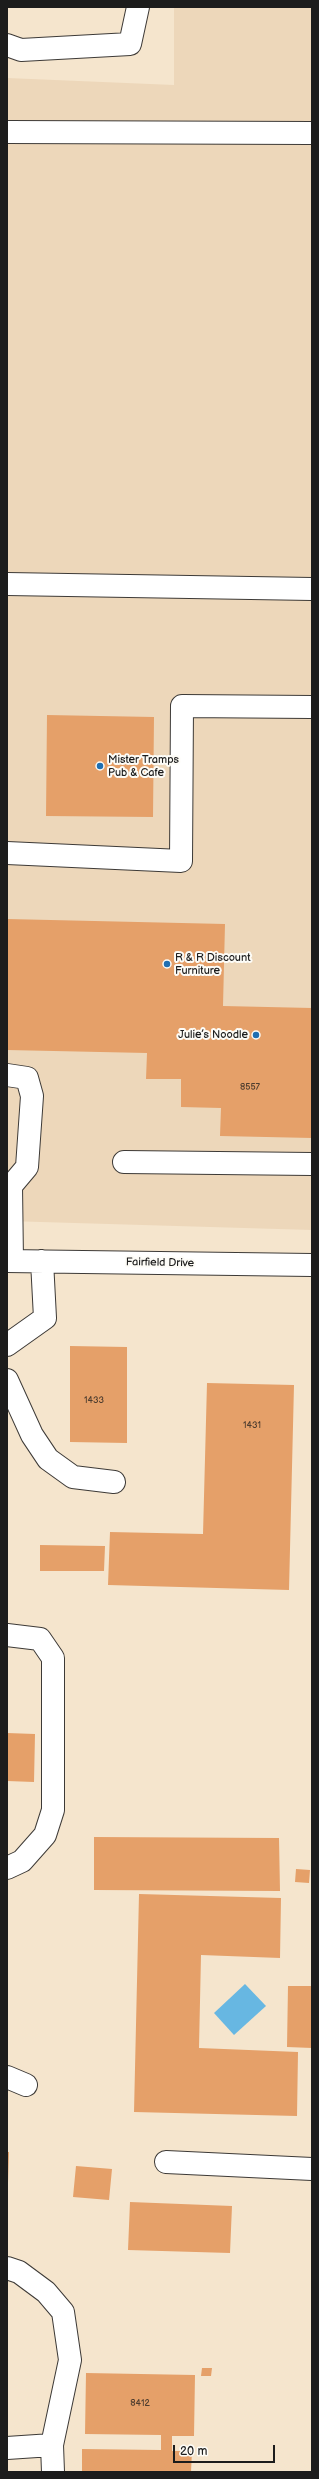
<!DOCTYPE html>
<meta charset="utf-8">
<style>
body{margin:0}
#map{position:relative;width:319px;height:2479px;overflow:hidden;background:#f5e5cd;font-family:"Balsamiq Sans",sans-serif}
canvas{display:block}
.frame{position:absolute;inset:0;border:8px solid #1c1c1c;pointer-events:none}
.scale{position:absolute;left:173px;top:2445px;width:102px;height:18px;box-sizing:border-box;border:2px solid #1c1c1c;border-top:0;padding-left:5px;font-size:12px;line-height:14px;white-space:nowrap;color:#1c1c1c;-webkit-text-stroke:3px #fdfcf7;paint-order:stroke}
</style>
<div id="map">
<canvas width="319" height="2479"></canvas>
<div class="frame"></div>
<div class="scale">20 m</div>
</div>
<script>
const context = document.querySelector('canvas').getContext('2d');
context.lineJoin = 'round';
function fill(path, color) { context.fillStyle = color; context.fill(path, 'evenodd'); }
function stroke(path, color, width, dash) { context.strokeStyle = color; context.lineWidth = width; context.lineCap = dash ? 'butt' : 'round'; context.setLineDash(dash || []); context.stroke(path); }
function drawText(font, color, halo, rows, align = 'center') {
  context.font = font + ' "Balsamiq Sans",sans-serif'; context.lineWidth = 4; context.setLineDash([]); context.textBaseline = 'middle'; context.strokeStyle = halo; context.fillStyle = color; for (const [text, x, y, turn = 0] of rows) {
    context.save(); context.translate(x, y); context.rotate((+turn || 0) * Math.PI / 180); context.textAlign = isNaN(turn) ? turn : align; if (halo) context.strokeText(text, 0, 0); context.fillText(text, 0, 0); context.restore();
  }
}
const built = new Path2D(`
 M174 7H312V1230L7 1221V78L174 85Z`);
const water = new Path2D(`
 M245 1984 266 2006 234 2035 214 2013Z`);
const building = new Path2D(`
 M47 715 154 717 153 817 46 816Z
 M7 919 225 924 223 1006 312 1008V1138L220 1136 221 1108 181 1107V1079H146L147 1053 7 1050Z
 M70 1346 127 1347V1443L70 1442Z
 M207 1383 294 1385 289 1590 108 1585 110 1532 203 1534Z
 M40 1545 105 1546 104 1571H40Z
 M7 1733 35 1734 34 1782 7 1781Z
 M94 1837 279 1838 280 1891 94 1890Z
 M296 1869 310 1870 309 1883 295 1882Z
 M139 1894 281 1898 280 1958 201 1955 199 2048 298 2052 297 2116 134 2112Z
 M288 1986H312V2048L287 2047Z
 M7 2152H9L8 2183H7Z
 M76 2166 112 2169 109 2200 73 2197Z
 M130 2202 232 2206 230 2253 128 2250Z
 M202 2368H212L211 2376H201Z
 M86 2373 195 2375 194 2436H172V2451H192L191 2472H82V2449L161 2450V2435L85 2434Z`);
const minor = new Path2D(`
 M7 45 21 50 130 44 138 7
 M7 132 312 133
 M7 584 312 589
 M7 853 181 861 182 706 312 707
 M7 1075 27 1078 32 1096 27 1167 11 1186
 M124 1162 312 1164
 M7 1185 11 1186 12 1261
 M7 1261 312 1265
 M7 1345 45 1318 42 1261
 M7 1380 32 1435 48 1459 73 1477 114 1482
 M7 1635 40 1639 53 1658V1810L45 1835 22 1861 7 1868
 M7 2077 26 2085
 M166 2162 312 2169
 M7 2268 19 2272 46 2292 63 2312 70 2360 52 2445 7 2448
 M52 2445 53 2472`);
const markers = [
 [100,766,4,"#1f6fb2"],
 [167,964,4,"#1f6fb2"],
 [256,1035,4,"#1f6fb2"]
];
const numberNames = [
 ["8557",250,1088],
 ["1433",94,1401],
 ["1431",252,1426],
 ["8412",140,2404]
];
const poiNames = [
 ["Mister Tramps",108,760],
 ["Pub & Cafe",108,773],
 ["R & R Discount",175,958],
 ["Furniture",175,971],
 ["Julie’s Noodle",248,1035,"right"]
];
const streetNames = [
 ["Fairfield Drive",160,1263,1]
];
fill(built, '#edd7ba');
fill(water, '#67b7e2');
fill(building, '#e5a069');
stroke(minor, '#3d3a37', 24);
stroke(minor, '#fff', 22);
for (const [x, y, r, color] of markers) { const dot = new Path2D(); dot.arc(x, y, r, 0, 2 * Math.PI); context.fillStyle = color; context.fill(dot); stroke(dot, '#fdfcf7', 1.5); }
drawText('9px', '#4e3d2f', null, numberNames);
drawText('11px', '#1c1c1c', '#fdfcf7', poiNames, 'left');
drawText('11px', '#1c1c1c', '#fdfcf7', streetNames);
</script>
